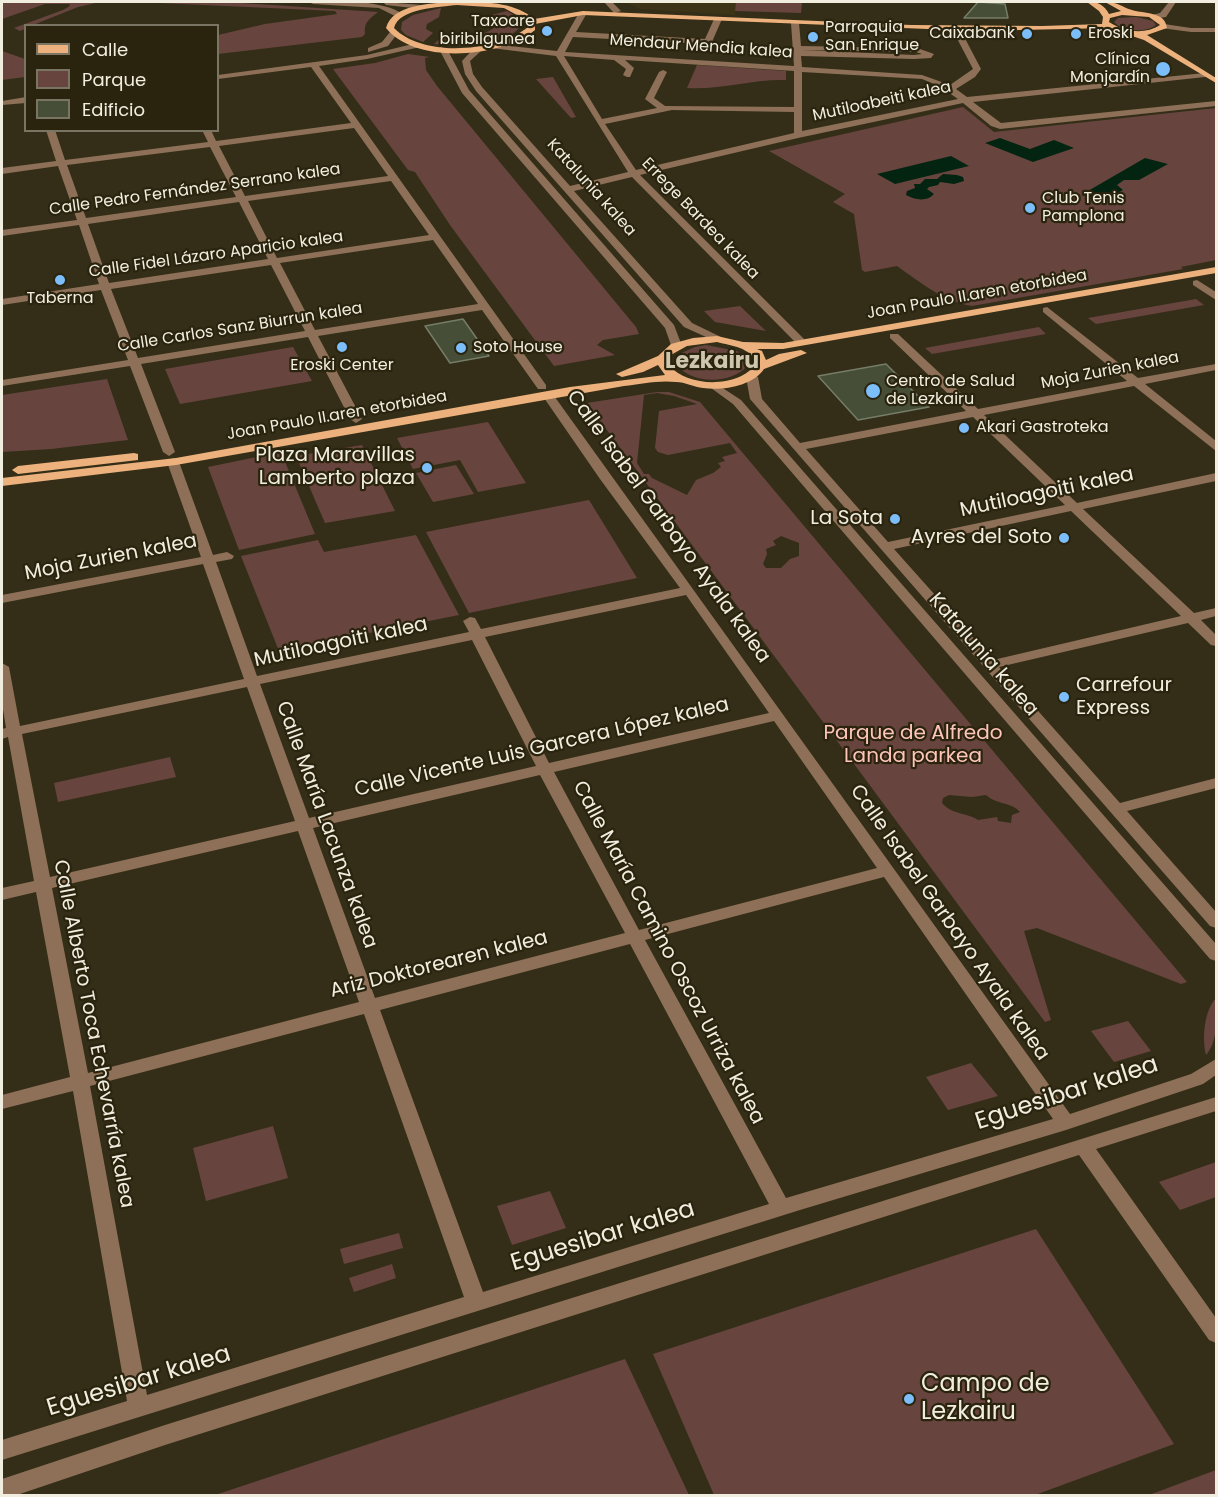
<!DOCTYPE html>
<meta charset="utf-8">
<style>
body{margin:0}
#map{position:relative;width:1218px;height:1497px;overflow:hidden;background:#342e18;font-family:Poppins,sans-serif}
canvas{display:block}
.frame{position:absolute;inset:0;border:3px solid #f1eddf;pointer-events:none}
.legend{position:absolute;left:24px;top:24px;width:195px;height:108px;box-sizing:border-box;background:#2a240e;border:2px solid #7a7462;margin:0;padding:8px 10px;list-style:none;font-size:18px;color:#f1eddf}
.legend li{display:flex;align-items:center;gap:12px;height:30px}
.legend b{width:30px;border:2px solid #7a7462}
</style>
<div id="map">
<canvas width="1218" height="1497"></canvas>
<div class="frame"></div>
<ul class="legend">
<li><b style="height:8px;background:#edb17d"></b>Calle</li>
<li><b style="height:16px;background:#67453e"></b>Parque</li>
<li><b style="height:16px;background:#464e38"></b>Edificio</li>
</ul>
</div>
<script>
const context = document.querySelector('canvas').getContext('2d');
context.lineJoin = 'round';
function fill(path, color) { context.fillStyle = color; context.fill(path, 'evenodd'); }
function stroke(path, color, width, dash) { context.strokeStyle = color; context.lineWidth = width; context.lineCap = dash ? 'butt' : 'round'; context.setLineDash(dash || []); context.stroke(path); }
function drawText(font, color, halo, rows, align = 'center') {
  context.font = font + ' Poppins,sans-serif'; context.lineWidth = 4.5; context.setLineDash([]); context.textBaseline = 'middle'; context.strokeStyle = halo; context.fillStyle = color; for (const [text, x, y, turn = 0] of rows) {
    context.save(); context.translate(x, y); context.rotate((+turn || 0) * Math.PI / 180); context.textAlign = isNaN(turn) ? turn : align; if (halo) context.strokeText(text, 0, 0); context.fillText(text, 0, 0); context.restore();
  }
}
const built = new Path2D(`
 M625 2H736L735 15 640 9Z`);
const green = new Path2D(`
 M2 2H100L78 7 33 25 26 26 25 29 20 31 14 28 63 10 70 6 69 4H45L2 19Z
 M138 2H227L378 12C370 18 363 23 365 34L362 37 218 54V35L265 24 337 14 335 11Z
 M736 2H802L801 13 735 11Z
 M441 8 439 17 427 24 426 29 433 33 423 42 406 35 401 30 402 22 413 15Z
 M507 11C514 15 521 18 520 27 501 49 461 46 434 44L443 36C460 38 480 38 494 28L495 23 484 17Z
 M1136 17 1153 21 1156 25C1146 33 1123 32 1114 22L1118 18Z
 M2 51 25 59V77L2 80Z
 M408 54 430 57 425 58 426 70 437 86 636 327 639 334 603 340 597 345 615 355 554 366 450 225 415 172 408 170 333 69 375 63Z
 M697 65 786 71V80C751 79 721 90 687 88Z
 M553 77 576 117 571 118 536 79Z
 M963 107 994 132 1216 108V260L1181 267 1183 269 972 306C943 301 921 283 897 266L865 272 862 270 854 214 833 202 845 194 769 151Z
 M1196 299 1204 305 1096 324 1088 318Z
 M740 306 766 331 715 322 704 311Z
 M1039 327 1046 334 932 354 925 348Z
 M706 345 737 351 747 360V366C731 385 690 384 676 364L679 354 695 347Z
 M293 347 312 381 180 404 165 369Z
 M107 379 128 440 51 449 2 452V395Z
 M657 392H669L700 402 1187 982 1181 984 1037 928 1024 931 1051 1020 1045 1022 587 403ZM657 393 674 396 697 404 659 411 655 448 658 452 668 455 730 443 737 453 722 457 725 461 718 463 721 467 713 473 696 480 687 495 652 478 649 474H644L637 463 644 395ZM781 536 799 543V556L790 559 781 568H766L763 564 767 554 766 549 776 545 773 541ZM949 795 972 797 986 795C999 806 1010 801 1020 812L1012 815 1011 823 998 821 997 817 978 820C966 812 952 815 942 803L943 798Z
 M488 422 526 483 478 492 460 460 413 469 397 438Z
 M362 445 395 511 325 523 296 456Z
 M281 452 315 534 239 550 208 467Z
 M456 465 474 494 433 502 416 473Z
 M589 500 637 578 469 613 426 532Z
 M416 535 459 615 279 651 241 556 318 540 324 552Z
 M170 757 176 777 58 802 54 783Z
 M1216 998C1217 1017 1218 1042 1206 1055 1202 1038 1204 1011 1216 998Z
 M1128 1021 1151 1051 1114 1062 1091 1031Z
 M971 1063 998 1096 948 1110 926 1077Z
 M273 1126 288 1178 206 1201 193 1148Z
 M1216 1162V1197L1180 1210 1159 1182Z
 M550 1191 566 1228 512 1245 497 1206Z
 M1036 1229 1174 1444 1035 1495H714L653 1354Z
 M399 1233 403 1248 344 1264 340 1249Z
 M392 1264 396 1278 354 1292 349 1278Z
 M625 1359 689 1495H215Z
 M1216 1470V1495H1149Z`);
const water = new Path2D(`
 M1000 138 1030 149 1054 140 1074 148 1033 162 985 143Z
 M951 156 969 166 895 184 877 174Z
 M1145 158 1168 164 1139 180H1124L1117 185 1123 190 1103 201 1081 195Z
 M943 174 957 175 963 177 964 181 954 184 940 182 938 185 929 187 927 189 934 194C927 202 915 200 906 195L907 191 915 188 914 184H920L925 179H937Z`);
const building = new Path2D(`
 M978 2 1005 4 1008 18H964Z
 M463 319 489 356 450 363 425 326Z
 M886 364 929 407 858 420 818 376Z`);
const minor = new Path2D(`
 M309 2C333 0 385 0 404 15L397 17 379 8 313 4Z
 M383 2 422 5 426 7 422 9 386 5Z
 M604 2H612L621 11 614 13Z
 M1169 2H1176L1166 17 1152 19V15L1160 13Z
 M583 11 587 13 576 32 705 39 715 17 722 19 708 51 704 53 700 51 703 44 573 37 565 52 794 66 791 23 795 21 799 23 801 46 917 48 934 54 931 58 914 59 801 56 802 67 922 75 950 85 973 69 951 27 955 25 959 27 981 69 975 77 956 89 967 97 1205 73 1209 75 1205 77 973 102 1001 123 1216 101V106L1000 129 991 126 963 103 798 138 640 175 805 340V344H797L632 177 574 191 692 323 721 337 722 339 717 342 684 327 476 91 465 74 462 61 475 47H481V51L470 61 473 74 482 87 570 186 628 172 556 56 491 48 487 46 491 44 557 51 579 13ZM801 50 916 52 922 54 914 55ZM564 56 614 60 626 69 623 75 627 77H630L634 68 625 60 794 71V107L665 106 654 98 667 72 663 70 659 72 645 99 657 108 602 119ZM802 72 922 79 939 86 958 99 802 131ZM672 110 794 112V133L636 170 605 124Z
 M1164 24 1191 28H1216V32H1191L1161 28V24Z
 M390 32 397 34 388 46 368 52V48L382 42Z
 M417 43H420V47L367 59 319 66 546 385V389H538L482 310 318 336 362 419 356 423 350 419 308 337 141 364 175 452 169 456 163 452 130 366 2 386V380L128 360 101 290 2 305V299L99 284 79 225 2 236V230L77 220 58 166 2 174V168L56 161 46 130H55L65 160 208 142 202 130H211L216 141 351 123 311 67 218 79V75L367 55ZM354 128 388 176 245 196 219 146ZM210 147 236 197 86 218 67 165ZM391 181 429 235 277 258 248 201ZM239 202 268 259 109 283 88 224ZM433 240 478 304 315 330 280 263ZM271 265 305 331 138 358 111 289Z
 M440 47 447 49 469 90 674 325 682 346 680 348H672L665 328 462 93 439 49Z
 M26 97V103L2 105V101Z
 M1197 280 1216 292V300L1193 285V281Z
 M1047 307 1138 378 1216 364V370L1145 384 1216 441V451L1134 386 984 415 1077 503 1216 473V481L1083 509 1194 613 1216 608V616L1201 620 1216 635V646L1211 645 1188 623 999 667 1120 803 1216 778V788L1127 811 1216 912V928L1210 926 750 399 746 377 752 374 758 377 762 399 800 443 966 411 890 338V334H898L978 409 1127 381 1043 312V308ZM973 417 1065 505 888 542 806 449ZM1071 511 1181 616 993 660 894 549Z
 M715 383 741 400 1216 944V961L1210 959 733 404 711 388V384Z
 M548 392 552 393 1070 1114 1191 1074 1216 1059V1075L1203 1084 1066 1130 800 1210 2 1460V1440L127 1401 73 1091 2 1109V1095L70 1077 36 892 2 900V888L34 881 8 737 2 739V729L6 728 2 703V663L9 667 20 726 244 679 203 564 2 603V595L201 557 167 462 173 458 179 462 213 555 227 552 234 556 232 559 216 562 257 676 469 632 463 621 470 617 475 618 481 629 680 588 600 479 542 395ZM686 595 769 713 549 763 485 637ZM472 640 536 766 309 818 260 684ZM247 687 295 821 50 877 22 734ZM774 721 877 868 639 930 554 772ZM540 775 625 933 375 998 313 828ZM298 831 359 1002 88 1073 52 888ZM884 877 1053 1119 786 1198 645 940ZM630 944 769 1204 483 1292 380 1010ZM364 1014 464 1297 147 1395 90 1086Z
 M1216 1097V1111L1096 1149 1216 1318V1343L1209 1340 1079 1155 165 1445 14 1496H2V1479L165 1425Z`);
const major = new Path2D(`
 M450 2C478 2 513 0 534 19L583 11 911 25 1042 26 1102 24 1103 17 1099 11 1087 2C1097 1 1104 5 1109 14L1121 11 1105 2C1116 1 1122 7 1132 10 1144 14 1165 11 1167 28L1147 35 1216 78V83L1144 40 1108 28 977 31 583 15 535 24V30C500 58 416 65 386 28 393 4 430 4 450 2ZM457 5 504 8 526 20 528 27C497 52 423 58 394 28 399 8 440 7 457 5ZM1122 15 1149 17 1160 25C1145 35 1124 32 1109 22L1110 18Z
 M1216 267V273L783 349H757L762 351 766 360 779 354 801 350 807 353 764 369C753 386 722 391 703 388 694 387 685 382 676 382 659 380 640 384 624 386L176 465 2 486V478L176 458 570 387 665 375 658 365 643 372 622 377 616 374 658 356 671 344 693 338 717 336 743 342 783 343ZM717 342C732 346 750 347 756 363 741 388 688 388 670 366L669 356 687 346Z
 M134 453 138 454V460L18 474 12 470 18 466Z`);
const markers = [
 [547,31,6,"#7cbef9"],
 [1027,34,6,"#7cbef9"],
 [1076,34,6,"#7cbef9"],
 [813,37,6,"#7cbef9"],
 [1163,69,8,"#7cbef9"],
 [1030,208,6,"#7cbef9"],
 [60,280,6,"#7cbef9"],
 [342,347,6,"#7cbef9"],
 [461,348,6,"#7cbef9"],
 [873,391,8,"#7cbef9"],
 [964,428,6,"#7cbef9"],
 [427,468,6,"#7cbef9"],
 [895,519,6,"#7cbef9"],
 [1064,538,6,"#7cbef9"],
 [1064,697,6,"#7cbef9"],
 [909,1399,6,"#7cbef9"]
];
const farPoinames = [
 ["Taxoare",535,22,"right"],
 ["biribilgunea",535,40,"right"],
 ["Parroquia",825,28],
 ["San Enrique",825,46],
 ["Caixabank",1015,34,"right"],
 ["Eroski",1088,34],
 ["Clínica",1150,60,"right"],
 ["Monjardín",1150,78,"right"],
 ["Club Tenis",1042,199],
 ["Pamplona",1042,217],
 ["Taberna",60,299,"center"],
 ["Soto House",473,348],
 ["Eroski Center",342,366,"center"],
 ["Centro de Salud",886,382],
 ["de Lezkairu",886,400],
 ["Akari Gastroteka",976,428]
];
const farStreetnames = [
 ["Mendaur Mendia kalea",701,47,4],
 ["Mutiloabeiti kalea",882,102,-12],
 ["Katalunia kalea",591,188,48],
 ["Calle Pedro Fernández Serrano kalea",195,190,-8],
 ["Errege Bardea kalea",700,219,46],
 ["Calle Fidel Lázaro Aparicio kalea",216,255,-8],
 ["Joan Paulo II.aren etorbidea",977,295,-10],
 ["Calle Carlos Sanz Biurrun kalea",240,328,-9],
 ["Moja Zurien kalea",1110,371,-11],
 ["Joan Paulo II.aren etorbidea",337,416,-10]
];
const poiNames = [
 ["Plaza Maravillas",415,456],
 ["Lamberto plaza",415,479],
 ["La Sota",883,519],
 ["Ayres del Soto",1052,538],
 ["Carrefour",1076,686,"left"],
 ["Express",1076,709,"left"]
];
const streetNames = [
 ["Mutiloagoiti kalea",1047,493,-12],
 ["Calle Isabel Garbayo Ayala kalea",668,527,54],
 ["Moja Zurien kalea",111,558,-11],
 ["Mutiloagoiti kalea",341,643,-12],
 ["Katalunia kalea",983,655,49],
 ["Calle Vicente Luis Garcera López kalea",542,748,-13],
 ["Calle María Lacunza kalea",326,825,70],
 ["Calle Isabel Garbayo Ayala kalea",949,923,55],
 ["Calle María Camino Oscoz Urriza kalea",668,953,62],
 ["Ariz Doktorearen kalea",439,965,-14],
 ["Calle Alberto Toca Echevarría kalea",93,1034,79]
];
const parkNames = [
 ["Parque de Alfredo",913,734],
 ["Landa parkea",913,757]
];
const farDistrictnames = [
 ["Lezkairu",712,362]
];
const nearStreetnames = [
 ["Eguesibar kalea",1067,1094,-18],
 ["Eguesibar kalea",603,1237,-17],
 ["Eguesibar kalea",139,1382,-17]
];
const nearPoinames = [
 ["Campo de",921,1385],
 ["Lezkairu",921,1413]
];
fill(built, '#3d3417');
fill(green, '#67453e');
fill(water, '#022411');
fill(building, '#464e38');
stroke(building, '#757d66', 1.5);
fill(minor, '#8d7057');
fill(major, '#edb17d');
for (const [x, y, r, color] of markers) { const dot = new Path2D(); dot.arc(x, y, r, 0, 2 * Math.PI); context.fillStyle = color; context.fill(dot); stroke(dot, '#2a240e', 2); }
drawText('16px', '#f1eddf', '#2a240e', farPoinames, 'left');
drawText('16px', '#f1eddf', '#2a240e', farStreetnames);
drawText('20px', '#f1eddf', '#2a240e', poiNames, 'right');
drawText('20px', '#f1eddf', '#2a240e', streetNames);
drawText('20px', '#fec5ba', '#2a240e', parkNames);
drawText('bold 22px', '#cfc7ad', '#2a240e', farDistrictnames);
drawText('24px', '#f1eddf', '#2a240e', nearStreetnames);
drawText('24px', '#f1eddf', '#2a240e', nearPoinames, 'left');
</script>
